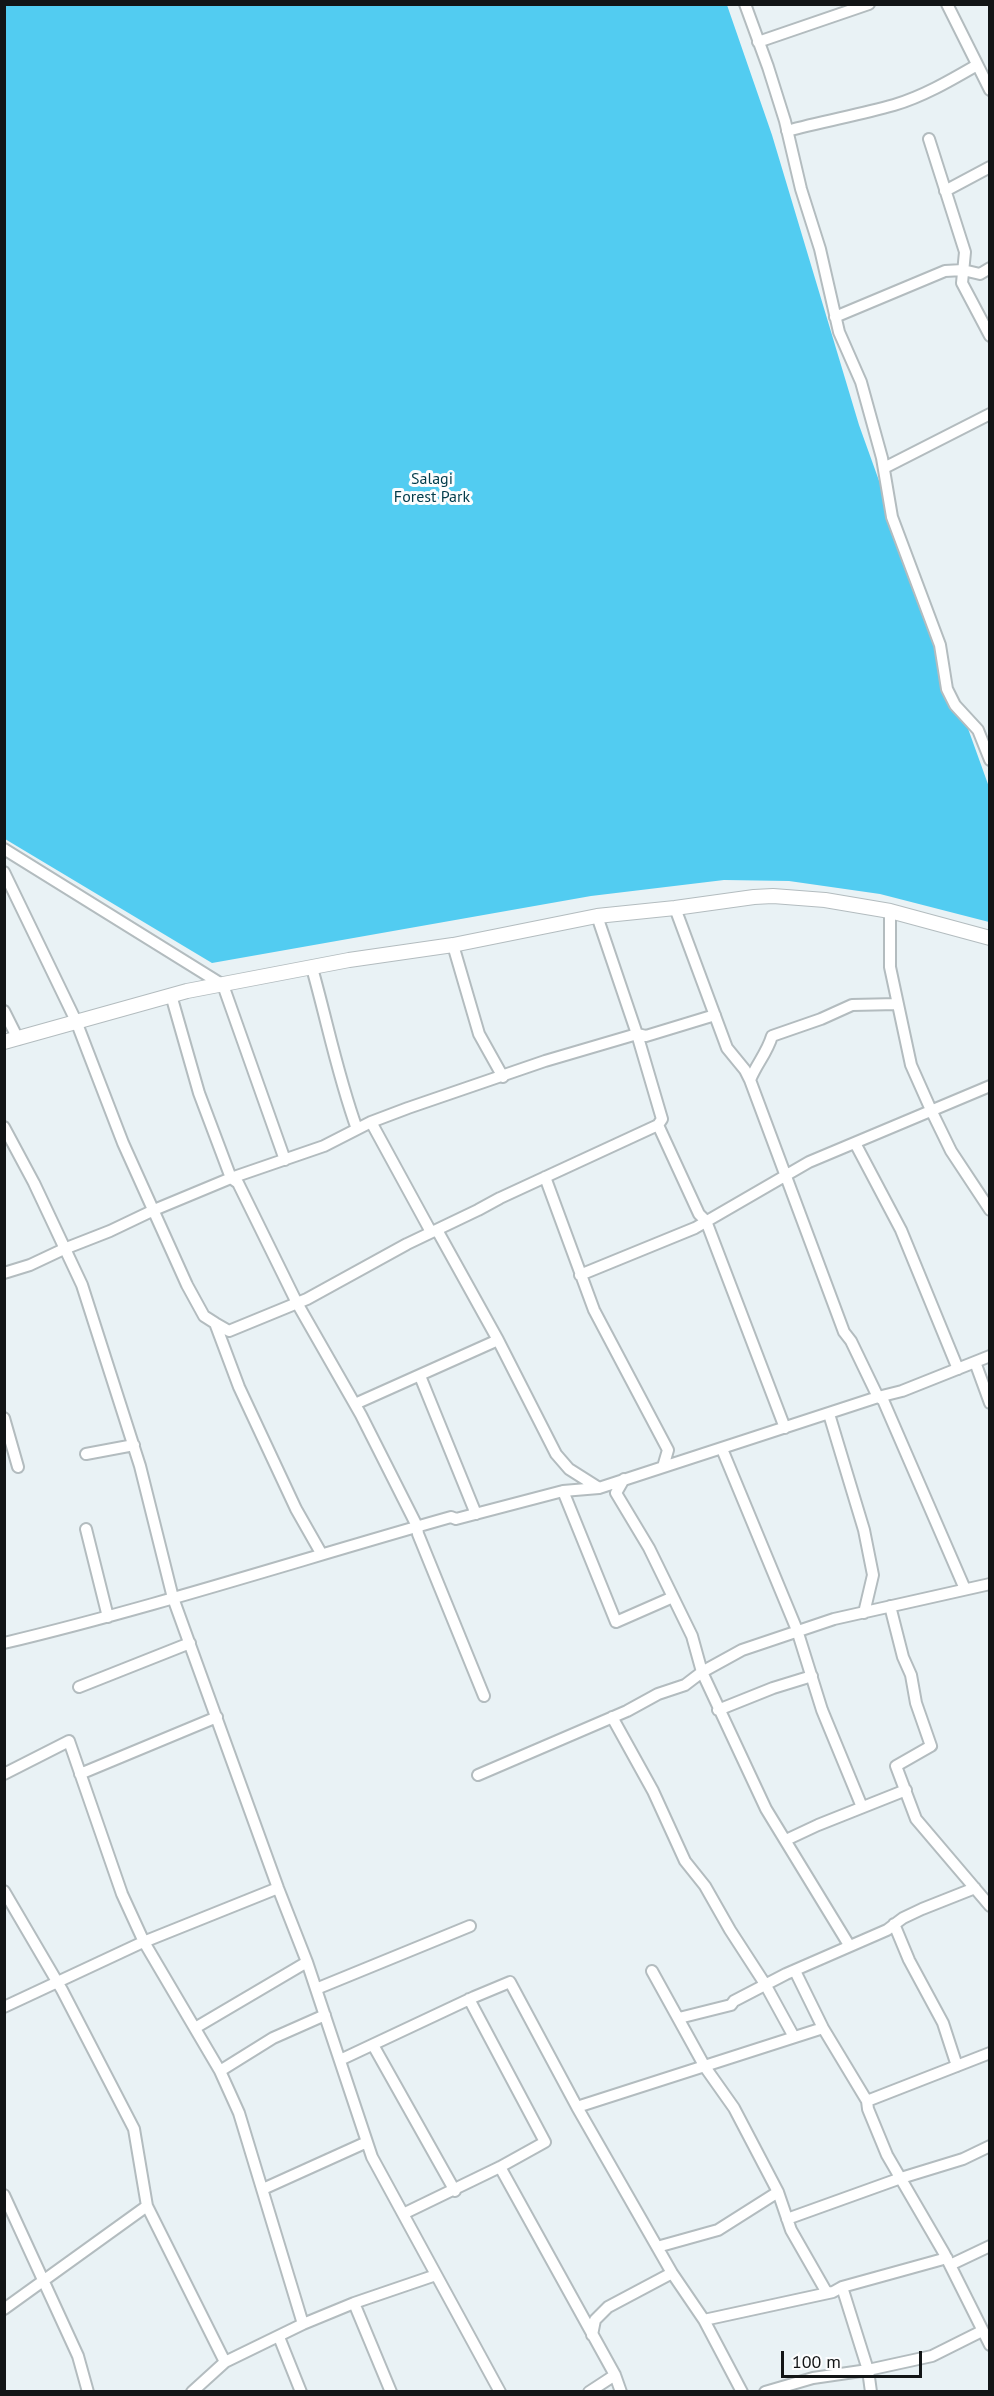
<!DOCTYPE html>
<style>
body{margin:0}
#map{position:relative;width:994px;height:2396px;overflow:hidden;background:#e9f2f5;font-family:"PT Sans",sans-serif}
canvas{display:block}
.frame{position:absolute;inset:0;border:6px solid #121516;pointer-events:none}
.scale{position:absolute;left:781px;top:2351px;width:141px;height:27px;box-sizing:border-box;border:3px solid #121516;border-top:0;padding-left:8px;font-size:18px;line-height:21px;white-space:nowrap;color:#121516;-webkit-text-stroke:4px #fcfdfe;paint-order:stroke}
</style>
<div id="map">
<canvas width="994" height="2396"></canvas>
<div class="frame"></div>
<div class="scale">100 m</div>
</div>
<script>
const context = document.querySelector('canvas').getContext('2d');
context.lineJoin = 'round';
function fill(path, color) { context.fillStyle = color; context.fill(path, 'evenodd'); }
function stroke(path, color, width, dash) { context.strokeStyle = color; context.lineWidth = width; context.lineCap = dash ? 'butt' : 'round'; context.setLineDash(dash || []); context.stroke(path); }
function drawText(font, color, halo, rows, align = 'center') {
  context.font = font + ' "PT Sans",sans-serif'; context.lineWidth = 6; context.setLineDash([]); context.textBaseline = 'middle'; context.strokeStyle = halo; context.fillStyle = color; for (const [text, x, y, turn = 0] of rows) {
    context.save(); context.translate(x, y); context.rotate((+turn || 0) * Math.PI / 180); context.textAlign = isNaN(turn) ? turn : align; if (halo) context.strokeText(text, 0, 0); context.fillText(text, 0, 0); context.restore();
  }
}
const forest = new Path2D(`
 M4 5H727L772 135 859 425 989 787V922L880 894 789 881 724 880 591 896 212 963 5 839Z`);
const minor = new Path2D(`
 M745 4 768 67 785 121 801 189 820 249 839 332 861 382 882 458 892 517 940 645 947 689 955 705 978 730 990 760
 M947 4 990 90
 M758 42 869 4
 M787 131C823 121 859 115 894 105 924 96 951 80 977 65
 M929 139 965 252 962 283 990 336
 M945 191 990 167
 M835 317 945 271 963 270 980 274 990 268
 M884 468 990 414
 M4 849 223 985 285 1160
 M4 872 76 1021 123 1143 187 1285 204 1316 215 1323 239 1387 296 1509 321 1553
 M675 908 727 1048 745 1070 750 1080 844 1332 851 1341 878 1397 883 1400 965 1589
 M890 911V967L911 1065 931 1110 951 1151 990 1210
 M597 916 637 1034 662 1119 658 1125 699 1214 706 1221 785 1428
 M453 945 479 1034 503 1077
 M312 968C327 1021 338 1077 357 1129
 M171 995 199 1093 231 1178 238 1183 297 1303 361 1415 417 1526 418 1534 484 1696
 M4 1011 18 1039
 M750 1080C757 1063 767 1053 772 1036L821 1019 852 1005 897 1004
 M371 1122 431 1232
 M4 1127 34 1183 82 1285 140 1466 173 1598 278 1888 307 1962 372 2157 500 2392
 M855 1143 901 1230 958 1369
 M545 1177 594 1310 668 1450 663 1467
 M437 1230 498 1340 556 1454 569 1469 599 1488
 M4 1273 30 1265 64 1249 110 1231 154 1210 231 1178 324 1146 371 1122 408 1108 545 1061 637 1034 646 1036 715 1015
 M580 1275 695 1228 809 1162 990 1086
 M215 1323 229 1331 307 1299 407 1244 478 1210 500 1198 658 1125
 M975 1362 990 1403
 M420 1376 476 1514
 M355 1404 498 1340
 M829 1414 864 1530 873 1575 864 1613
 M4 1418 18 1467
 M722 1449 797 1630 822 1710 862 1807
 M86 1454 134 1445
 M624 1479 616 1493 649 1548 692 1636 702 1672 766 1809 849 1945
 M563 1491 616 1622 673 1597
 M86 1529 108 1617
 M890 1606 903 1657 911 1675 916 1703 931 1746 896 1766 916 1819 990 1906
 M4 1643C155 1607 302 1559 451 1517L456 1519 563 1491 599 1488 878 1397 902 1391 990 1356
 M79 1687 190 1643
 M718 1710 773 1688 812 1676
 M612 1717 653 1791 685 1861 705 1886 730 1930 765 1984 794 2037
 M4 1774 69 1741 122 1894 144 1942 220 2071 239 2113 303 2324
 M80 1774 217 1717
 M478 1775 627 1711 658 1694 685 1685 702 1672 742 1650 834 1619 990 1584
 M786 1840 818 1825 906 1790
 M4 1891 62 1990 134 2129 147 2206 225 2362 303 2324 354 2303 436 2275
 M894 1924 909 1960 943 2023 957 2066
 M652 1971 705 2067 734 2108 778 2192 791 2230 827 2293
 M795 1971 823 2028 867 2101 868 2109 887 2155 944 2253 990 2345
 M316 1989 470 1926
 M4 2007 141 1943 278 1888
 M679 2018 731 2005 734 2001 786 1974 887 1930 903 1918 922 1909 975 1888
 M195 2028 307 1962
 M373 2045 455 2191
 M340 2060 474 1997 510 1982 577 2107 672 2273 704 2320 742 2392
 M220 2071 273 2038 325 2015
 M867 2101 990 2053
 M577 2107 823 2028
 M500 2167 615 2375 621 2392
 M263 2189 367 2142
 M4 2195 78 2356 88 2392
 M403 2214 500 2167 545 2142 469 1999
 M787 2219 901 2178 963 2159 990 2146
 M657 2247 718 2230 778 2192
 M950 2265 990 2246
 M842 2287 868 2370 871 2392
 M354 2303 391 2392
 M4 2309 147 2206
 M704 2320 833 2292 842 2287 947 2258
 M592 2335 595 2320 608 2307 672 2273
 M279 2337 301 2392
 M192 2392 225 2362
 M589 2392 615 2375
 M765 2392 813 2378 868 2370 932 2356 982 2331`);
const tertiary = new Path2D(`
 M4 1042 187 991 349 960 453 945 597 916 675 908 754 897 773 896 825 900 890 911 990 938`);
const parkNames = [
 ["Salagi",432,479],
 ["Forest Park",432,497]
];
fill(forest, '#52ccf1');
stroke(minor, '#b3bcbf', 14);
stroke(tertiary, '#b3bcbf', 16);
stroke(minor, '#fff', 10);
stroke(tertiary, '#fff', 14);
drawText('16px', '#013b4a', '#fcfdfe', parkNames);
</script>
